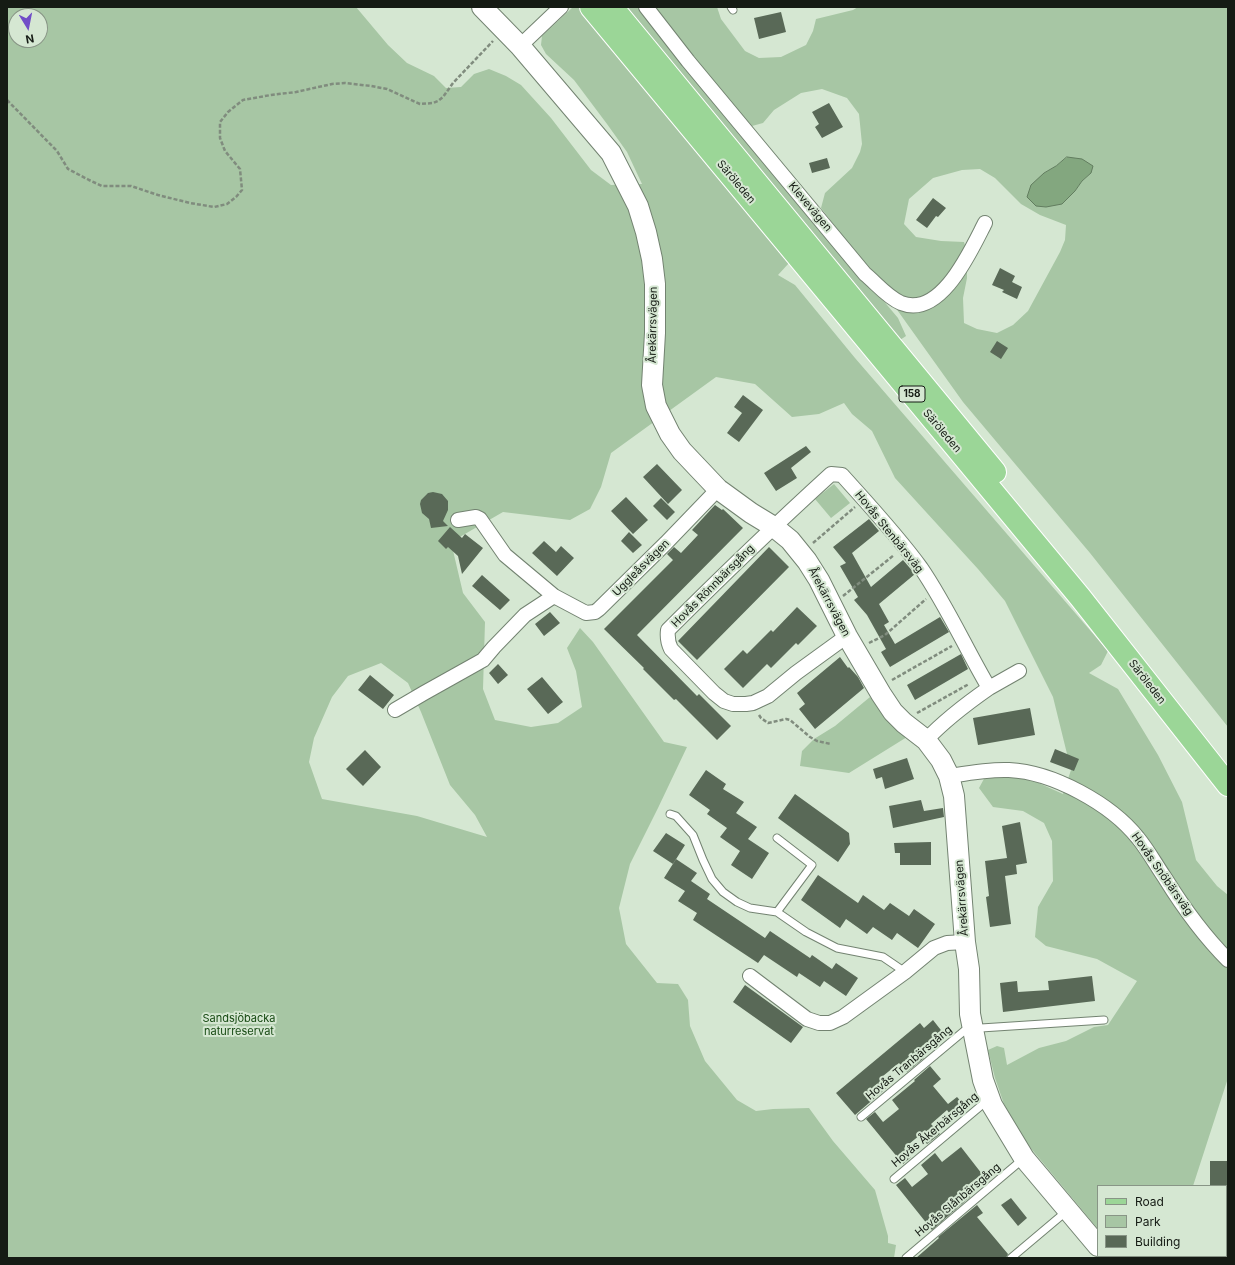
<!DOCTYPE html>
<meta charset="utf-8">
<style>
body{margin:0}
#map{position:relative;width:1235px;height:1265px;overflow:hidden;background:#d5e7d2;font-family:Inter,sans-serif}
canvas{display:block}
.frame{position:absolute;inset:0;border:8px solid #151b14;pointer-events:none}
.legend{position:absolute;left:1097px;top:1185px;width:130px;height:72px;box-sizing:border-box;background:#d5e7d2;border:1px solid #889586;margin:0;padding:5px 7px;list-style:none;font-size:12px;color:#151b14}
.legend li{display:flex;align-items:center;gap:8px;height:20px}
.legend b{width:20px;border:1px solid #889586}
.north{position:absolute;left:8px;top:8px;width:40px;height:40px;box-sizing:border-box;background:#d5e7d2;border:1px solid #889586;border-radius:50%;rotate:170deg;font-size:11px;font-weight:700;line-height:16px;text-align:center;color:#151b14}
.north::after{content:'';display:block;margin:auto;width:14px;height:18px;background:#714ec7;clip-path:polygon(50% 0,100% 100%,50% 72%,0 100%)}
</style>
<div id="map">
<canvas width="1235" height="1265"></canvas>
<div class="frame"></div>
<ul class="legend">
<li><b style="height:5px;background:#9bd697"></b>Road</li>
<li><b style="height:11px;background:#a7c6a4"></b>Park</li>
<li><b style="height:11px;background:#596957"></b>Building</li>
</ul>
<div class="north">N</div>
</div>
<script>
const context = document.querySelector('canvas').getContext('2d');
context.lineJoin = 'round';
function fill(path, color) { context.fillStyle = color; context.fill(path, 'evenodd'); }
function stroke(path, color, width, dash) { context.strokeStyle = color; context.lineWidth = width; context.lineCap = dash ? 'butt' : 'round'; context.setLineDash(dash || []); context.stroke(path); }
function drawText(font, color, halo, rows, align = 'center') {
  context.font = font + ' Inter,sans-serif'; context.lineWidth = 4; context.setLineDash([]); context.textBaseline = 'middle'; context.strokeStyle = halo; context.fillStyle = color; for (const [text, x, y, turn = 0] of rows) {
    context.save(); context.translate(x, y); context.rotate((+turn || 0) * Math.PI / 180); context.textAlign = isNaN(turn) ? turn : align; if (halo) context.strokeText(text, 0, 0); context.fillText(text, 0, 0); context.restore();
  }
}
const green = new Path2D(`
 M7 7H356L388 45 407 63 434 76 446 88 461 87 474 74 489 69 506 76 521 85 551 118 591 170 611 185 642 184 627 152 607 124 574 80 546 54 541 45 542 36 573 7H580L789 263 778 275 795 285 855 358 1108 651 1101 665 1089 673 1118 689 1158 755 1182 802 1196 860 1217 886 1228 895V1078L1193 1186H1098V1229L1024 1140 1004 1104 995 1078 988 1050 997 1046 1004 1048 1007 1065 1039 1048 1066 1041 1094 1027 1108 1025 1137 981 1097 959 1046 946 1035 937 1038 907 1053 881 1052 841 1044 823 1023 811 993 807 979 788 985 777 1023 776 1063 794 1071 770 1053 697 1005 601 978 569 895 478 872 431 852 414 844 403 819 414 792 417 755 384 716 377 611 453 601 487 590 509 570 520 503 512 451 542 463 593 485 622 483 689 495 720 531 727 558 723 582 707 576 671 567 648 580 628 593 642 664 742 687 747 658 808 630 864 619 908 626 944 657 983 678 984 688 1000 690 1026 705 1061 737 1100 756 1111 773 1109 809 1108 833 1141 875 1190 888 1236V1243L896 1245 894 1258H7ZM16 16H40V40H16ZM381 663 408 683 421 712 450 785 475 815 487 837 417 816 322 799 309 762 314 738 332 697 348 676Z
 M621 7H640L808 211 898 318 906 336 897 342Z
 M656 7H717L721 19 745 51 759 58 781 57 806 45 813 31 816 19 853 10 858 7H1228V727L1090 553 963 402 860 258 821 208 825 193 852 168 860 152 862 144 859 114 847 98 822 89 801 93 774 110 763 123 752 126 682 47 660 17ZM1067 157 1091 173 1082 181 1075 191 1044 173 1056 166ZM980 169 995 178 1021 204 1040 215 1066 225 1065 240 1060 252 1028 311 1013 325 997 333 977 329 964 323 963 298 967 278V252L964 242 941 241 916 237 904 224 909 199 933 178 962 170Z
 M834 484 850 503 831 518 815 499Z
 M870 697 885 716 907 737 849 773 800 766 802 751 814 739 835 726Z`);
const water = new Path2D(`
 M1067 157 1082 159 1093 166 1091 173 1082 181 1075 191 1062 204 1046 207 1036 206 1027 197 1031 185 1044 173 1056 166Z`);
const building = new Path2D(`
 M781 12 786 32 759 39 754 18Z
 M829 103 843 127 822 138 815 127 819 124 812 112Z
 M827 158 830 168 812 173 809 163Z
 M933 198 946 208 938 217 936 216 927 228 916 220Z
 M1000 268 1015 276 1012 282 1022 287 1017 299 1002 292 1004 290 992 285Z
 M997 341 1008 348 1001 359 990 352Z
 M743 395 763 410 739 442 727 433 742 413 734 407Z
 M806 446 811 452 791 468 797 478 776 491 764 473Z
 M657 464 682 490 668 504 643 477Z
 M433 492 442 494 448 501V510L443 521 448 526 431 528 429 519 422 513 420 504 421 500 428 493Z
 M626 497 648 520 633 534 611 511Z
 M661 498 675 512 667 520 653 506Z
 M715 505 722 510 723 509 743 528 637 635 697 696 699 694 731 726 717 740 676 699 674 700 643 669 644 668 604 629 673 560 667 554 674 547 681 553 698 535 692 530Z
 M869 519 879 531 852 553 871 587 903 560 915 574 879 604 889 622 884 625 895 644 940 617 949 632 890 667 881 652 886 649 867 615 854 600 858 597 840 566 846 563 833 547Z
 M450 527 462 538 465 534 483 548 462 574 458 556 448 547 446 549 438 541Z
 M629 532 642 545 633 553 621 541Z
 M544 541 556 552 561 546 574 558 557 576 532 553Z
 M769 547 789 567 697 660 678 641Z
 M482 575 510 600 500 610 472 586Z
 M797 607 817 626 798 645 796 643 771 668 767 664 743 688 724 669 743 650 747 654 771 630 773 632Z
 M550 612 560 623 544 636 535 624Z
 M961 654 968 669 915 700 907 685Z
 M840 657 848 668 849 667 858 677 864 688 815 729 799 709 805 704 797 693Z
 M498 664 508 675 498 684 489 673Z
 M370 675 394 695 383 709 358 690Z
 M542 677 563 702 548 714 527 689Z
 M1030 708 1035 735 978 745 973 718Z
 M1055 749 1079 759 1074 771 1050 762Z
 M365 750 381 767 363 786 346 769Z
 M907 758 914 779 885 789 882 777 876 779 873 769Z
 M706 770 726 784 723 789 744 802 736 813 757 827 748 839 769 853 752 879 731 865 740 851 720 837 727 828 707 814 710 810 689 795Z
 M795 794 849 833 850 844 838 862 778 818Z
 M921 800 924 811 943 808 944 817 893 828 889 806Z
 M1020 822 1027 863 1016 865 1017 874 1005 876 1011 924 990 927 986 897 989 896 985 861 1007 858 1002 826Z
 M666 833 685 845 673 864 653 851Z
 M931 842V865H900V853H895L894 843Z
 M676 859 697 873 691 881 710 894 707 899 765 938 770 931 810 958 812 955 832 969 836 963 858 978 846 996 824 981 820 987 799 973 797 977 764 955 758 963 693 920 697 913 678 901 685 891 664 878Z
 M818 875 858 903 863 895 884 910 890 903 909 916 914 909 935 924 918 948 897 933 892 940 873 927 867 934 846 919 840 928 801 900Z
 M1092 976 1095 1001 1003 1012 1000 983 1017 981 1018 992 1049 990 1048 981Z
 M745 985 803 1027 791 1043 733 1002Z
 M933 1020 944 1034 921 1054 924 1058 907 1072 899 1063 883 1076 890 1085 855 1115 836 1093 920 1023 924 1028Z
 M930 1066 941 1079 933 1086 948 1104 957 1097 965 1106 952 1117 947 1110 931 1124 940 1134 927 1144 920 1135 904 1148 911 1157 903 1164 866 1119 875 1112 883 1122 899 1109 892 1100 915 1081 914 1080Z
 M961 1147 982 1174 964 1188 970 1197 932 1230 896 1185 905 1178 912 1187 928 1174 921 1165 935 1153 942 1162Z
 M1210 1161H1228V1186H1210Z
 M1011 1198 1027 1218 1018 1226 1001 1205Z
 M977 1205 983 1213 977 1217 1008 1254 1006 1258H916L939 1238 938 1237Z`);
const path = new Path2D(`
 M7 100 57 151 68 169 89 180 102 186H131L158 195 190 203 214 207 227 204 236 197 242 190 240 169 225 151 220 138V122L228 112 243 100 271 95 296 92 332 84 345 83 371 86 387 89 420 104 433 103 438 101 443 97 453 83 493 41
 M813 543 855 507
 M843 596 894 555
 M869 643 885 635 926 599
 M892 680 952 646
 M917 713 969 684
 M759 715 761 718 768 723 786 719 790 720 810 737 817 741 831 744
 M966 1105 967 1101 969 1099 968 1097
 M1117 1256 1118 1258`);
const lane = new Path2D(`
 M731 7 733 10
 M670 814 676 816 693 835 703 860 712 879 723 892 737 902 750 908 777 912 806 932 837 948 883 957 905 972
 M777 912 812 865 777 838
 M861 1117 964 1031 981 1028 1104 1020
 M894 1179 989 1099
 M906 1258 1023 1159
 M1011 1258 1068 1210`);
const street = new Path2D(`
 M646 7 688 61 865 274C876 283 887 297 901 303 941 319 971 250 985 223
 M520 46 561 7
 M458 520 476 517 480 519 505 555 554 596 586 613 595 612 599 609 666 543 718 489
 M847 636 796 673 768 696 753 703 746 704H733L724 701 714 693 671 649C668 643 667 638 668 630 721 577 775 525 831 474L842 475C868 504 898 536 921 568 947 606 966 649 989 688 966 704 945 720 926 740
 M989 688 1019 671
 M395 710 424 693 483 660 494 647 525 615 554 596
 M949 776C968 773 990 769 1009 770 1053 772 1111 804 1138 838 1148 850 1156 865 1165 878 1183 907 1204 936 1228 960
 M750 976 807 1019 819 1023H830L843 1017 905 972 934 948 947 943 965 942
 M1226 1248H1228`);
const secondary = new Path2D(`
 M482 7 520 46 611 153 638 206 646 232 652 259 655 284V333L652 385 656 406 670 434 682 451 718 489 751 513 774 527 790 540 807 561 819 580 847 636 881 694 893 712 904 723 926 740 941 760 949 776 954 796 965 942 969 969 970 1014 983 1080 992 1105 1024 1158 1098 1246`);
const primary = new Path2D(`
 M591 7 1080 597 1228 785
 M612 7 995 472`);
const shields = [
 [912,394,26]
];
const shieldNames = [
 ["158",912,394]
];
const streetNames = [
 ["Säröleden",736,182,50],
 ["Klevevägen",810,207,50],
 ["Årekärrsvägen",653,325,-89],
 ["Säröleden",942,431,50],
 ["Hovås Stenbärsväg",889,532,51],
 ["Uggleåsvägen",641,568,-45],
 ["Hovås Rönnbärsgång",713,586,-45],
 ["Årekärrsvägen",829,602,62],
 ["Säröleden",1147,682,52],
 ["Hovås Snöbärsväg",1162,874,55],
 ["Årekärrsvägen",962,898,-94],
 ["Hovås Tranbärsgång",909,1063,-40],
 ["Hovås Åkerbärsgång",935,1130,-40],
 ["Hovås Slånbärsgång",958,1200,-40]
];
const parkNames = [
 ["Sandsjöbacka",239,1019],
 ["naturreservat",239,1032]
];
fill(green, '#a7c6a4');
fill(water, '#83a77f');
stroke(water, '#627d5f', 1);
fill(building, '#596957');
stroke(lane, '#738371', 9);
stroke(street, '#738371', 16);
stroke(secondary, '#738371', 22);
stroke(primary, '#fff', 24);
stroke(path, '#808c7e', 2.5, [4, 2]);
stroke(lane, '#fff', 7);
stroke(street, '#fff', 14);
stroke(secondary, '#fff', 20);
stroke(primary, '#9bd697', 22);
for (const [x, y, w] of shields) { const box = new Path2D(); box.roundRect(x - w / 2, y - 8, w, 16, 3); context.fillStyle = '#d5e7d2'; context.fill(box); stroke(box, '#151b14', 1); }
drawText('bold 10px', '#151b14', null, shieldNames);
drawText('11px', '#151b14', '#d5e7d2', streetNames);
drawText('11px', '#174a13', '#d5e7d2', parkNames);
</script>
